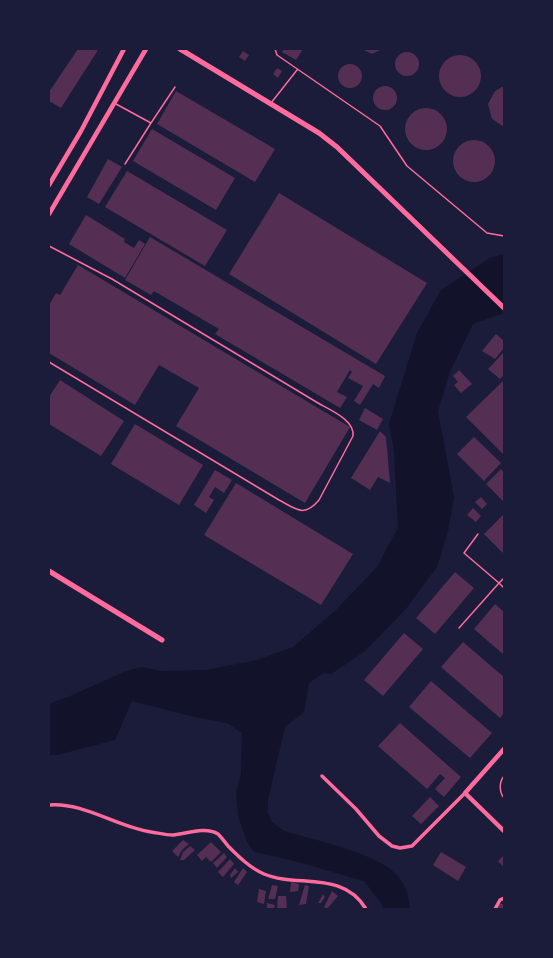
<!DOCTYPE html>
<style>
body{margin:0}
#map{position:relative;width:553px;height:958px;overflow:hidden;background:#1b1b3a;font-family:Overpass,sans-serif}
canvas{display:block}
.frame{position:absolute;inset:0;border:50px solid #1b1b3a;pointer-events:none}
</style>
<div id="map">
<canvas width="553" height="958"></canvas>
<div class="frame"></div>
</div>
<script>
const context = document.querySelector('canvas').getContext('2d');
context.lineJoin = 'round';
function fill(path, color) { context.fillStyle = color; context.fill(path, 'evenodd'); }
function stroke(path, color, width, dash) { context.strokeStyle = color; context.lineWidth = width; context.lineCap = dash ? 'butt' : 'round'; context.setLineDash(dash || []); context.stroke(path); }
const water = new Path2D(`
 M504 254V313L473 324 450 372 438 411 454 497 448 531 437 567 405 610 365 651 331 674 323 673 309 683 304 712 285 727 268 799V813L272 822 284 831C313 840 385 854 401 880 407 889 409 899 410 909H383L381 903 364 881 291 860 254 852 246 840 238 815 236 791 241 774 242 733 227 723 190 716 132 701 115 740 57 755H49V704L70 696 124 672 141 667 162 671 206 670 257 660 293 647 335 611 377 567 398 528 394 452 389 424 417 333 441 290 490 258Z`);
const building = new Path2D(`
 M78 49 98 50 61 108 49 101V92Z
 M284 49H303L296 60 282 52Z
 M362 49H382L372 54Z
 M243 51 249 55 245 61 239 57Z
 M395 64a12 12 0 1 1 24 0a12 12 0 1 1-24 0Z
 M439 76a21 21 0 1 1 42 0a21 21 0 1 1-42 0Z
 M338 76a12 12 0 1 1 24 0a12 12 0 1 1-24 0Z
 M277 68 282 71 278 78 273 74Z
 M504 86V127L492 119 488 104 495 91Z
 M373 98a12 12 0 1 1 24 0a12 12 0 1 1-24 0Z
 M176 91 275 149 255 182 157 124Z
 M405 129a21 21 0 1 1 42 0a21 21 0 1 1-42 0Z
 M152 129 235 178 216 210 133 161Z
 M453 161a21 21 0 1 1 42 0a21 21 0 1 1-42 0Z
 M108 159 122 167 99 204 87 197Z
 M127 171 227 230 205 266 105 207Z
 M279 193 427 283 376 364 229 274Z
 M86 215 125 239 124 242 134 248 139 240 145 244 125 278 69 244Z
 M150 237 385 376 379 388 373 384 360 405 354 401 363 386 348 378 352 372 350 370 337 392 347 397 340 408 215 334 219 329 154 291 151 295 125 280Z
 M78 265 350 427 305 503 176 426 199 388 159 365 135 405 49 353V305L56 293 60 295Z
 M496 334 504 341V348L495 359 482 351Z
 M504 352V375L500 379 488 369Z
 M459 370 472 384 461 393 454 385 458 382 453 376Z
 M60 380 124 421 101 456 49 424V397Z
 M504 380V455L466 417Z
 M365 408 383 419 377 430 359 420Z
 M135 424 203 465 179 505 111 464Z
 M380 431 386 437 390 483 378 477 370 490 351 478Z
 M474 437 501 463 484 481 457 454Z
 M501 469 504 473V502L486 484Z
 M215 470 232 480 224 493 215 487 209 497 214 500 206 513 194 505Z
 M236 483 353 554 321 605 204 535Z
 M481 497 487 504 482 509 475 502Z
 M473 508 481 516 476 522 467 515Z
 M504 514V554L484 534Z
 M455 572 474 588 435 634 416 618Z
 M495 604 504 612V655L474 629Z
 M404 633 423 649 383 696 364 680Z
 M463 642 504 677V713L500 718 441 667Z
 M431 681 492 733 470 758 409 707Z
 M400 723 461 777 444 797 435 789 445 778 440 774 427 789 378 746Z
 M430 797 439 806 421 824 412 816Z
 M183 840 189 844 182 850 178 857 172 851Z
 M211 842 221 852 211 862 206 857 202 861 197 855Z
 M190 846 195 850 184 860H180L183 852Z
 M441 852 466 867 458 881 433 865Z
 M224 853 227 857 217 868 213 863Z
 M504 855V867L498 861Z
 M230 859 234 864 223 877 218 872Z
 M235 868 238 872 231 878 230 875Z
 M243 868 247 872 238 885 234 882Z
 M291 882 299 884 298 891 290 892Z
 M272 885 278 886 275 899H268Z
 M305 885 309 886 306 904 299 905Z
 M259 889 266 891 264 904 257 902Z
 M332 891 338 896 327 909 324 907Z
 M323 894 325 897 321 903H318Z
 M278 896H286L287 909H277Z
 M267 903 275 905 274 909H267Z
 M498 904H504V909H498Z`);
const path = new Path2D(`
 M504 578 499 583 504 588
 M459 628 499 583 464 553 478 534`);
const service = new Path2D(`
 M275 49 277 55 380 126 407 166 487 233 504 236
 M271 103 297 70
 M116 104 151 123 125 164
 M151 123 175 87
 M49 246 112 279 318 403C330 410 355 420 353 436L319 500C304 518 296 509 279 500L49 362
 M504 776C499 782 499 792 504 798`);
const minor = new Path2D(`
 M322 776 356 809 379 836 392 846 400 848 412 846 465 793
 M49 805C84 802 117 827 151 832 158 833 166 835 173 835 186 834 205 826 218 834 221 837 225 842 228 846 238 856 250 868 264 874 297 888 343 870 366 909
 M495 909 500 900 504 898`);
const tertiary = new Path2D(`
 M49 185 81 131 124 49
 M49 214 146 49
 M504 749 465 793 504 831`);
const secondary = new Path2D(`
 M180 49 319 133 337 147 504 308
 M49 571 162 640`);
fill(water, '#12122b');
fill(building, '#542f53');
stroke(path, '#ff6b9d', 1.5);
stroke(service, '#ff6b9d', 1.5);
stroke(minor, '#ff6b9d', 3.5);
stroke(tertiary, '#ff6b9d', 4.5);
stroke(secondary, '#ff6b9d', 5);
</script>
